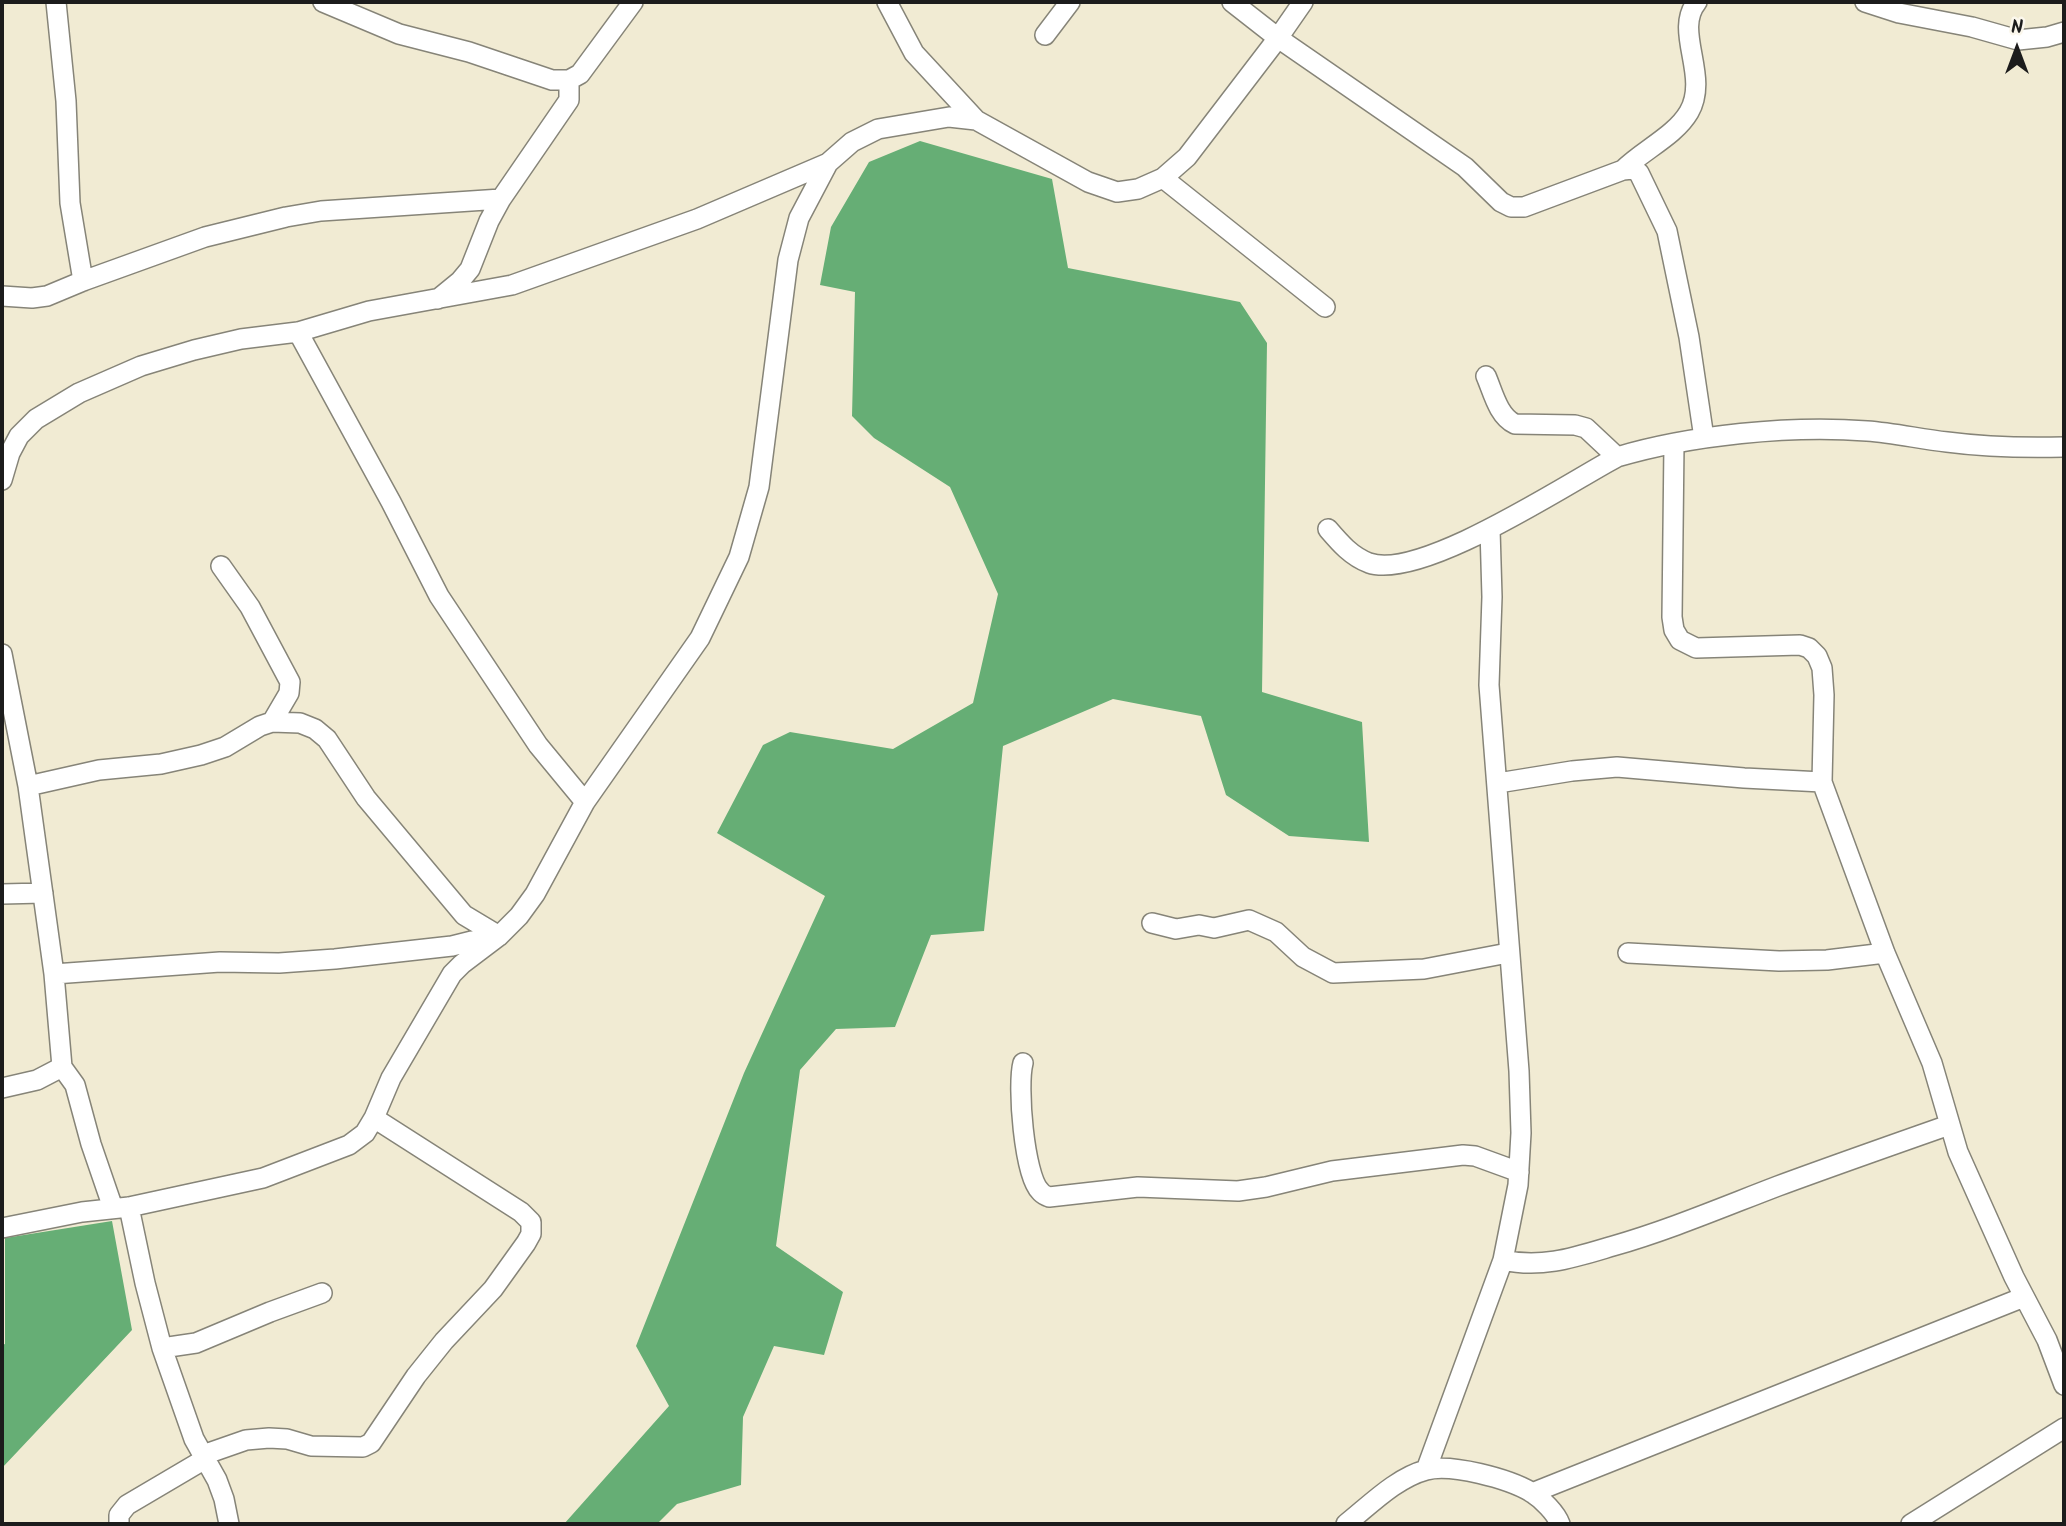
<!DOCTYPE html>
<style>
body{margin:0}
#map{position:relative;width:2066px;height:1526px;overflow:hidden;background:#f1ebd3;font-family:Kalam,sans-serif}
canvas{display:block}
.frame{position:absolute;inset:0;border:4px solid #1c1c1c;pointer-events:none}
.north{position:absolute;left:1982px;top:14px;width:70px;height:70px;-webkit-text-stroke:5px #fbf7ec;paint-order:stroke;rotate:0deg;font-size:19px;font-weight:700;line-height:28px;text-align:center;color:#1c1c1c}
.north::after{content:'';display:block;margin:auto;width:24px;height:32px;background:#1c1c1c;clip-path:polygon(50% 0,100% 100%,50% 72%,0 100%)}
</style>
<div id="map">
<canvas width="2066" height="1526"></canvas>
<div class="frame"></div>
<div class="north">N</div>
</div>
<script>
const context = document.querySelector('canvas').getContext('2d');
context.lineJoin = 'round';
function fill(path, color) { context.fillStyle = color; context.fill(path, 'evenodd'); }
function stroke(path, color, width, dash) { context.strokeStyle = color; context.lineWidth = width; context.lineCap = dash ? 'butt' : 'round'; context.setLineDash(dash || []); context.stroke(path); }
const forest = new Path2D(`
 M920 141 1052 179 1068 268 1240 302 1267 343 1262 692 1362 722 1369 842 1289 836 1226 795 1201 716 1113 699 1003 746 984 931 931 935 895 1027 836 1029 800 1070 776 1246 843 1292 824 1355 774 1346 743 1417 741 1485 677 1504 657 1524H564L669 1406 636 1346 744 1073 825 896 717 833 763 745 790 732 893 749 973 703 998 594 950 487 874 438 852 416 855 292 820 285 831 227 869 162Z
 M112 1221 132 1330 2 1468V1345L5 1344V1238Z`);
const minor = new Path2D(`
 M56 2 66 101 70 203 83 281
 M323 2 399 34 469 52 552 80H569L580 74 633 2
 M887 2 914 53 976 120 1088 182 1117 192 1138 189 1163 178 1187 157 1278 38 1303 2
 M1232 2 1278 38 1465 167 1501 202 1511 207H1524L1623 170 1633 169 1639 173 1667 231 1689 337 1704 438
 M1865 2 1899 13 1972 27 2018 40 2047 37 2064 32
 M1045 35 1070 2
 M1623 170C1643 150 1675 136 1689 112 1710 75 1673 31 1697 2
 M1163 178 1325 307
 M2 296 32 298 47 296 83 281 205 237 286 217 321 211 501 199
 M438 299 460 281 470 269 489 221 501 199 569 100V80
 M298 332 391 502 439 596 538 745 585 802
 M1486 376C1493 392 1498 416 1515 424L1575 425 1586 428 1617 457
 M1674 444 1672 617 1674 630 1680 640 1696 648 1800 645 1809 648 1817 656 1822 668 1824 695 1822 782 1885 953 1932 1063 1958 1152 2014 1277 2047 1340 2064 1385
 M2 480 10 453 19 436 36 419 79 393 141 366 194 350 241 339 298 332 369 311 512 285 697 219 828 163
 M1328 529C1340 543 1351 556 1369 563 1421 581 1568 483 1617 457 1691 435 1790 425 1867 431 1894 433 1920 439 1947 442 1985 447 2025 448 2064 447
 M221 566 250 607 290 682 289 693 272 722
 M2 654 28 786 54 974 62 1067 75 1085 91 1144 113 1208
 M1498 783 1572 771 1617 767 1744 778 1822 782
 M28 786 99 770 161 764 201 755 225 747 260 726 272 722 300 723 315 729 327 739 366 798 464 915 499 936
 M2 894 43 893
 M1152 923 1176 929 1199 925 1214 928 1249 920 1276 932 1303 957 1333 973 1424 969 1508 953
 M1628 953 1779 961 1827 960 1885 953
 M54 974 220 962 279 963 335 959 452 946 472 941H492
 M1023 1063C1017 1085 1024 1175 1040 1191 1043 1195 1045 1195 1049 1197L1138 1187 1238 1191 1266 1187 1332 1171 1463 1155 1475 1156 1519 1172
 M2 1088 37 1080 62 1067
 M129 1207 145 1283 162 1348 194 1439 217 1480 224 1499 229 1524
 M2 1228 82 1212 129 1207 263 1178 349 1145 365 1133 374 1118 391 1078 452 974 462 964 499 936 519 916 535 894 585 802 700 638 739 557 759 487 788 260 799 218 828 163 852 142 878 129 949 117 976 120
 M1503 1260C1542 1269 1576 1257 1613 1246 1669 1230 1723 1207 1778 1186 1835 1165 1892 1145 1949 1125
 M162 1348 196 1343 270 1312 322 1293
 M203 1455 246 1440 269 1438 287 1439 311 1446 363 1447 371 1443 416 1376 444 1341 493 1289 526 1243 531 1234V1222L521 1212 374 1118
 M1426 1470 1503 1260 1518 1185 1521 1133 1519 1071 1489 685 1492 597 1490 529
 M1532 1493 2024 1297
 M119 1524V1515L127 1505 205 1459
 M1346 1524C1370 1505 1396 1478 1426 1470 1451 1463 1509 1479 1531 1492 1542 1499 1556 1513 1560 1524
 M1911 1524 2064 1428`);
fill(forest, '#66ae75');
stroke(minor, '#868478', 22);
stroke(minor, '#fff', 19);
</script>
